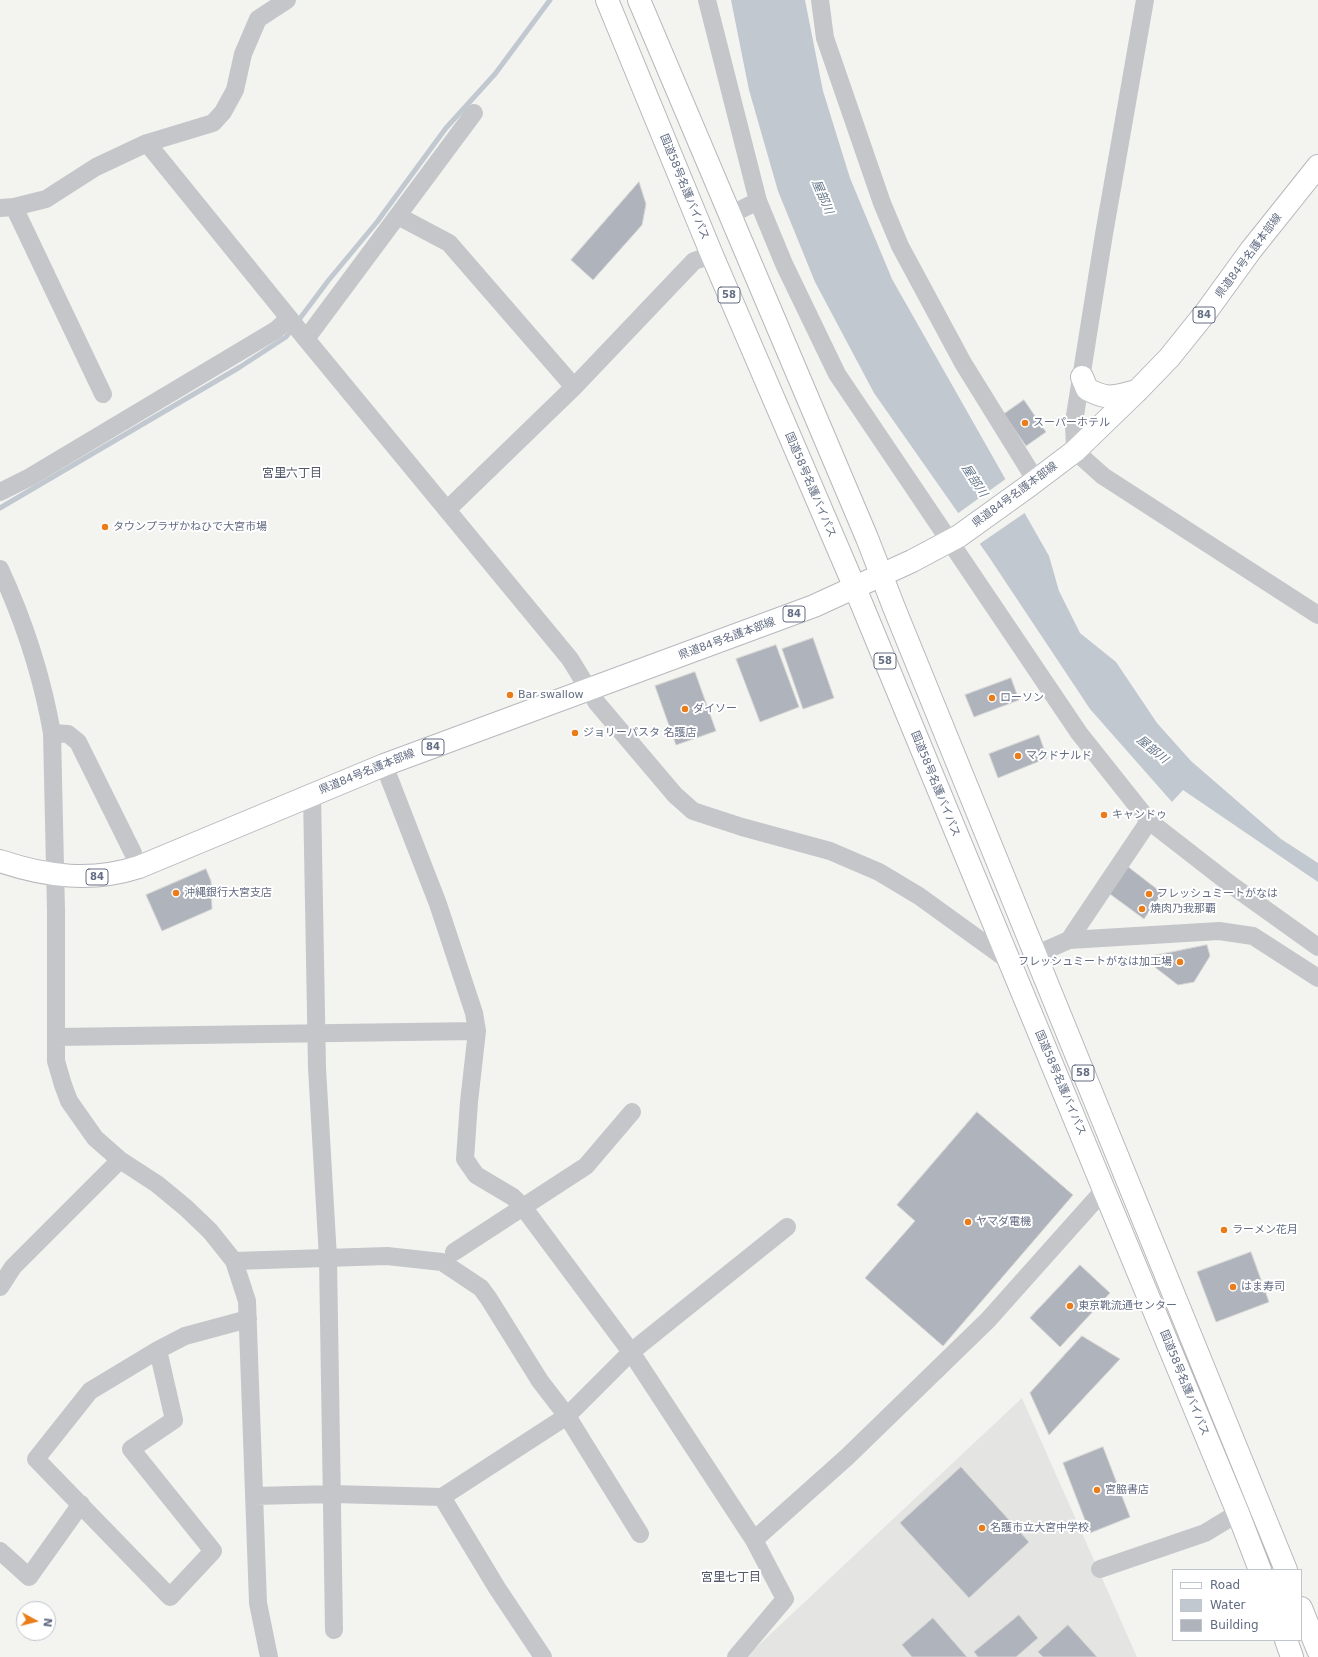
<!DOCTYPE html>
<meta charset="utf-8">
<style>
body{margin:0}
#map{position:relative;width:1318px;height:1657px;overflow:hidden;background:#f3f4f0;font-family:"DejaVu Sans",sans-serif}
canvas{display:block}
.legend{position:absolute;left:1172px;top:1569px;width:130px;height:72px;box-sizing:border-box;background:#fff;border:1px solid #c0c4cd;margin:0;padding:5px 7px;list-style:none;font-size:12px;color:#626c82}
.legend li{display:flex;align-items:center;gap:8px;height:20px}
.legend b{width:20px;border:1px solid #c0c4cd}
.north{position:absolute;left:16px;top:1601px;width:40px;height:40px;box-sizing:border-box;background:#fff;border:1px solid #c0c4cd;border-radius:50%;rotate:97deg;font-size:11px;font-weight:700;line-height:16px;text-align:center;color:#626c82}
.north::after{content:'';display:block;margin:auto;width:14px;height:18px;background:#ea7c1a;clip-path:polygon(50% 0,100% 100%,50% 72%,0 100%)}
</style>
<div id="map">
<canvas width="1318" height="1657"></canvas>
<ul class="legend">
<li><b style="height:5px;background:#fff"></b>Road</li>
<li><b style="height:11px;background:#c1c8d0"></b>Water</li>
<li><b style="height:11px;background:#afb3bb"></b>Building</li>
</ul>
<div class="north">N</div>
</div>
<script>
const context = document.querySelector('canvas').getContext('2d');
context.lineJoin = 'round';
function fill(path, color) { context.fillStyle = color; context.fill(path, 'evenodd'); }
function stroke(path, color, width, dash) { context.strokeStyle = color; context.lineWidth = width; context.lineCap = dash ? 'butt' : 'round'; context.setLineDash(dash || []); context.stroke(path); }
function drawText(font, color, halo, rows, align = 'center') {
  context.font = font + ' "DejaVu Sans","Noto Sans JP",sans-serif'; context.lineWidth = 4; context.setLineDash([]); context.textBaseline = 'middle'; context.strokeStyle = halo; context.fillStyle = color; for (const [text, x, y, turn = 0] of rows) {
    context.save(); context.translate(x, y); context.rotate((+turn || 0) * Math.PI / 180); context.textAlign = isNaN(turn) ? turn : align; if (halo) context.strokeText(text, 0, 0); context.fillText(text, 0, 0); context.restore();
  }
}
const built = new Path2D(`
 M1022 1398 1137 1657H746Z`);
const water = new Path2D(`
 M731 0H805L823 91 850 178 892 279 1049 556 1059 591 1080 633 1116 662 1157 723 1191 761 1281 839 1318 863V882L1183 790 1172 802 1090 709 989 557 874 393 815 282 778 191 749 90Z`);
const pier = new Path2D(`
 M1007 478 1026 512 978 545 957 514Z`);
const stream = new Path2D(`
 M0 508 240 367 286 337 328 281 377 222 446 128 495 74 550 0`);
const building = new Path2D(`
 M639 182 646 204 642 225 593 280 571 260Z
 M1024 400 1046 432 1026 446 1004 414Z
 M813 638 834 698 803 709 782 649Z
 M776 645 799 707 760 722 736 659Z
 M695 672 716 731 676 745 655 686Z
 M1011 678 1019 700 974 717 965 695Z
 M1039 735 1047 758 998 778 989 754Z
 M1127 866 1162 893 1144 919 1110 894Z
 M206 869 211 881 212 909 162 931 146 895Z
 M1207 945 1210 956 1194 982 1178 985 1156 968 1153 956Z
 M977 1112 1073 1195 943 1346 865 1278 915 1221 897 1205Z
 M1251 1252 1269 1302 1216 1322 1197 1272Z
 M1080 1265 1110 1293 1060 1347 1030 1318Z
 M1082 1336 1120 1359 1049 1435 1030 1393Z
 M1103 1447 1130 1517 1090 1533 1063 1463Z
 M961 1467 1029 1542 969 1598 900 1523Z
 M1019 1615 1038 1638 1016 1657H978L974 1652Z
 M933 1618 967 1657H912L902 1645Z
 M1068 1625 1097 1657H1043L1038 1652Z`);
const minor = new Path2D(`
 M707 0 758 201 784 264 837 374 1079 733 1149 821 1230 884 1318 947
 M820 0 825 38 882 203 900 246 963 363 1036 481
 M1145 0 1104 234 1074 422 1075 451 1103 476 1318 615
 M147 143 306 339 570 659 597 703 675 795 693 811 742 827 830 851 879 872 919 896 1009 961
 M14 207 103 394
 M0 208 14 207 46 199 96 167 147 143 213 123 223 112 235 90 243 54 258 19 287 0
 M730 215 758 201
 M398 216 449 243 574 387
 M306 339 474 113
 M0 492 30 477 276 330 289 318
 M448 509 574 387 694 261 712 255
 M0 569C24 621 42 676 52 733L56 911V1061L63 1085 69 1101 95 1138 120 1160 157 1184 186 1208 210 1231 234 1261 247 1301 258 1603 269 1657
 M52 733 68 734 78 742 133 853
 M384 765 438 904 474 1013 477 1031 469 1102 465 1159 476 1175 513 1197 523 1207 631 1352 754 1540
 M312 794 317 1068 328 1258 334 1630
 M1069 940 1149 821
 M1035 955 1069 940 1219 931 1253 936 1318 978
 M56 1037 477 1031
 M454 1252 586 1166 632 1112
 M234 1261 387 1256 442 1262 481 1288 489 1299 540 1381 567 1416 640 1534
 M0 1287 13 1267 120 1160
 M158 1350 174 1420 131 1449 213 1551 170 1597 36 1459 90 1391 158 1350 185 1336 248 1319
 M254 1496 333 1494 442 1497 567 1416 631 1352 787 1227
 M442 1497 497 1588 543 1657
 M0 1551 29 1577 81 1504
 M1100 1569 1205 1533 1238 1513
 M736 1657 785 1599 754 1540 847 1457 988 1320 1104 1190`);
const major = new Path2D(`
 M1082 377 1087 389C1109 401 1115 396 1137 391
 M0 861C47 877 92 882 139 867L384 765 814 606 912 561 959 536 1030 485 1075 451 1137 391 1169 358 1206 312 1251 250 1318 166`);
const highway = new Path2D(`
 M607 0 712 255 855 588 1104 1190 1238 1513 1260 1570
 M639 0 867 538 895 610 1286 1570
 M1301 1608 1318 1650
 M1286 1640 1292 1657`);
const markers = [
 [1025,423,4,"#ea7c1a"],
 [105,527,4,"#ea7c1a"],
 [510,695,4,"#ea7c1a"],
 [992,698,4,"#ea7c1a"],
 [685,709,4,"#ea7c1a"],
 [575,733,4,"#ea7c1a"],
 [1018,756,4,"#ea7c1a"],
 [1104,815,4,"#ea7c1a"],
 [176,893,4,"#ea7c1a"],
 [1149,894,4,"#ea7c1a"],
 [1142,909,4,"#ea7c1a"],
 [1180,962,4,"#ea7c1a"],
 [968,1222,4,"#ea7c1a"],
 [1224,1230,4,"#ea7c1a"],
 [1233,1287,4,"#ea7c1a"],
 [1070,1306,4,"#ea7c1a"],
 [1097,1490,4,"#ea7c1a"],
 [982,1528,4,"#ea7c1a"]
];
const shields = [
 [729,295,22],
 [1204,315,22],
 [794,614,22],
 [885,661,22],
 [433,747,22],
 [97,877,22],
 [1083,1073,22]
];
const shieldNames = [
 ["58",729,295],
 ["84",1204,315],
 ["84",794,614],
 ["58",885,661],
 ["84",433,747],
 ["84",97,877],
 ["58",1083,1073]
];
const streetNames = [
 ["国道58号名護バイパス",684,187,68],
 ["県道84号名護本部線",1249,256,-53],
 ["国道58号名護バイパス",810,485,67],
 ["県道84号名護本部線",1015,495,-36],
 ["県道84号名護本部線",727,639,-20],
 ["県道84号名護本部線",367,772,-22],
 ["国道58号名護バイパス",935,784,68],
 ["国道58号名護バイパス",1060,1083,67],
 ["国道58号名護バイパス",1184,1383,68]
];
const poiNames = [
 ["スーパーホテル",1033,423],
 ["タウンプラザかねひで大宮市場",113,527],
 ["Bar swallow",518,695],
 ["ローソン",1000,698],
 ["ダイソー",693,709],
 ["ジョリーパスタ 名護店",583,733],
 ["マクドナルド",1026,756],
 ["キャンドゥ",1112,815],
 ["沖縄銀行大宮支店",184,893],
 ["フレッシュミートがなは",1157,894],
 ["焼肉乃我那覇",1150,909],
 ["フレッシュミートがなは加工場",1172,962,"right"],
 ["ヤマダ電機",976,1222],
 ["ラーメン花月",1232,1230],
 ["はま寿司",1241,1287],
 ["東京靴流通センター",1078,1306],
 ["宮脇書店",1105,1490],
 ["名護市立大宮中学校",990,1528]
];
const waterNames = [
 ["屋部川",822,197,67],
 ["屋部川",974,481,57],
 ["屋部川",1152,750,39]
];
const neighbourhoodNames = [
 ["宮里六丁目",292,474],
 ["宮里七丁目",731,1578]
];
fill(built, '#e4e5e3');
fill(water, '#c1c8d0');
fill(pier, '#f3f4f0');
stroke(stream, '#c1c8d0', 5);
fill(building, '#afb3bb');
stroke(building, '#d5d5d3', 1);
stroke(major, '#b6b8bd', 24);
stroke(highway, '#b6b7bb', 24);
stroke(minor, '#c4c6ca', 18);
stroke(major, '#fff', 22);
stroke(highway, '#fff', 22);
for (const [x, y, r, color] of markers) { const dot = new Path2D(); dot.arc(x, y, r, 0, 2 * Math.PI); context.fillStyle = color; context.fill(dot); stroke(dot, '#fff', 1.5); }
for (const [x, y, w] of shields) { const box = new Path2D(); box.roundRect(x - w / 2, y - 8, w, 16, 3); context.fillStyle = '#fff'; context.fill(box); stroke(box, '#626c82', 1); }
drawText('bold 10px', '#626c82', null, shieldNames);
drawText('11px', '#626c82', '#fff', streetNames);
drawText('11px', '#626c82', '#fff', poiNames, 'left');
drawText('italic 12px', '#627487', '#fff', waterNames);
drawText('12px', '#505767', '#fff', neighbourhoodNames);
</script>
